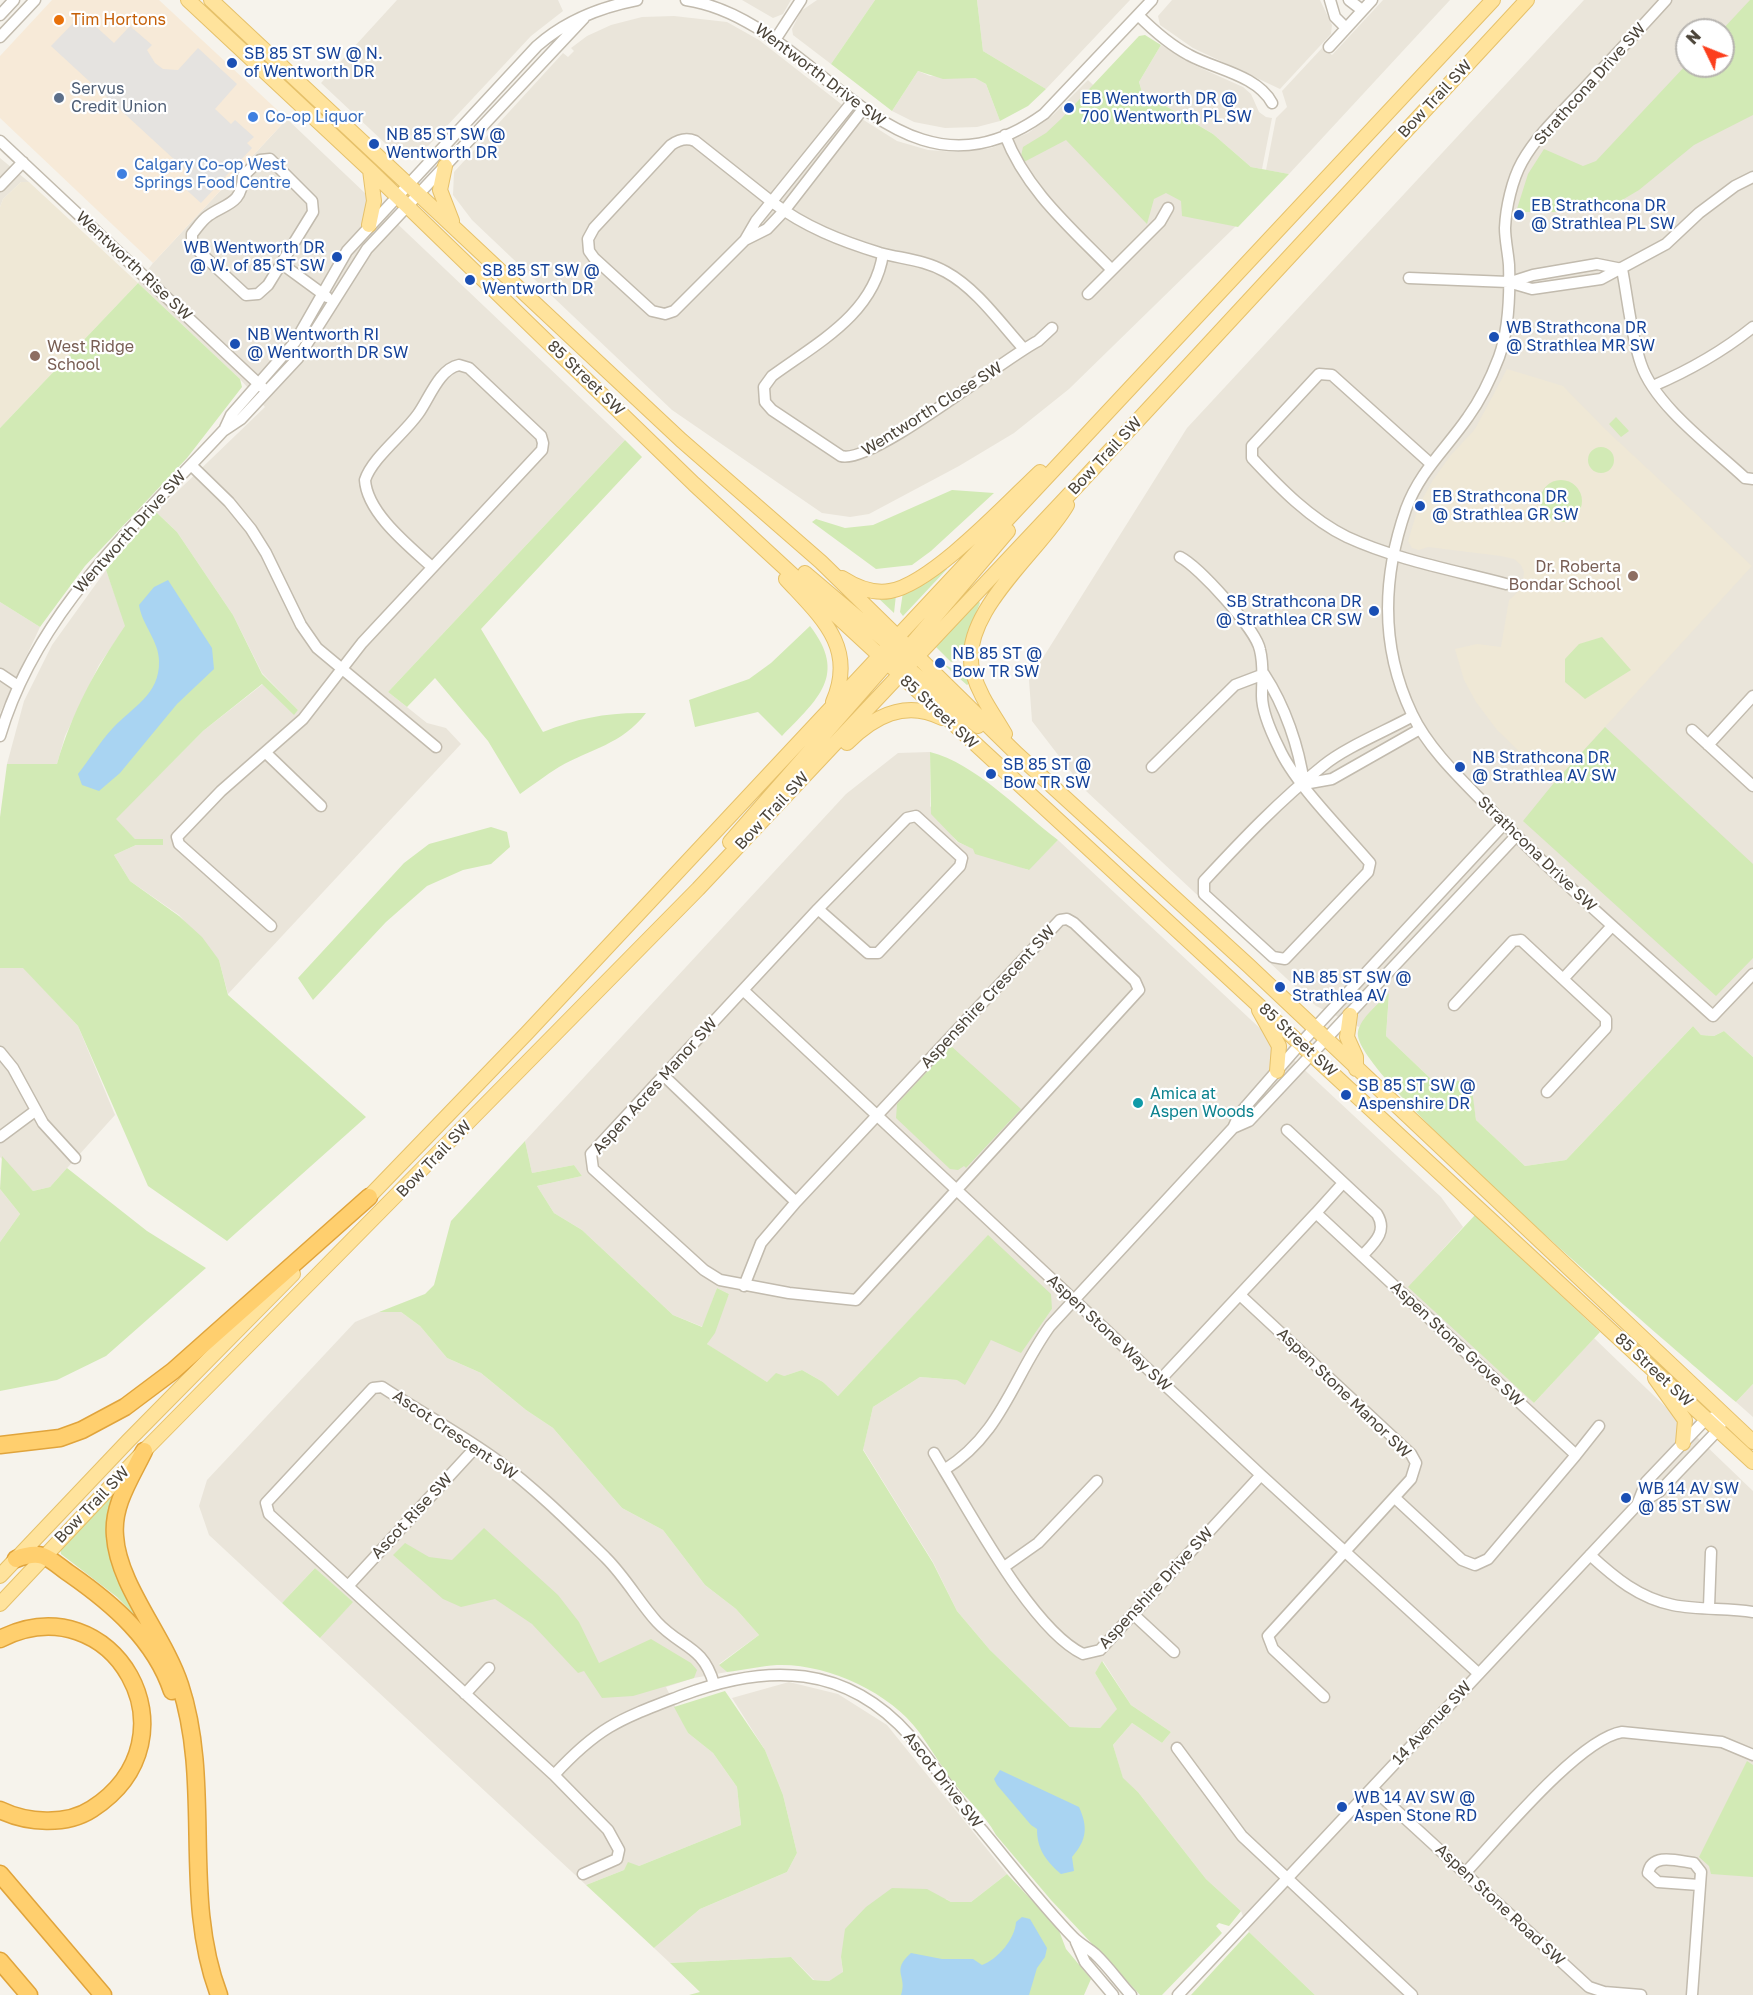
<!DOCTYPE html>
<style>
body{margin:0}
#map{position:relative;width:1753px;height:1995px;overflow:hidden;background:#f6f3ec;font-family:"Golos Text",sans-serif}
canvas{display:block}
.north{position:absolute;left:1675px;top:18px;width:60px;height:60px;box-sizing:border-box;background:#fff;border:2px solid #b7b4b0;border-radius:50%;rotate:313deg;font-size:16px;font-weight:700;line-height:24px;text-align:center;color:#4b4439}
.north::after{content:'';display:block;margin:auto;width:21px;height:27px;background:#fc3f1d;clip-path:polygon(50% 0,100% 100%,50% 72%,0 100%)}
</style>
<div id="map">
<canvas width="1753" height="1995"></canvas>
<div class="north">N</div>
</div>
<script>
const context = document.querySelector('canvas').getContext('2d');
context.lineJoin = 'round';
function fill(path, color) { context.fillStyle = color; context.fill(path, 'evenodd'); }
function stroke(path, color, width, dash) { context.strokeStyle = color; context.lineWidth = width; context.lineCap = dash ? 'butt' : 'round'; context.setLineDash(dash || []); context.stroke(path); }
function drawText(font, color, halo, rows, align = 'center') {
  context.font = font + ' "Golos Text",sans-serif'; context.lineWidth = 4.5; context.setLineDash([]); context.textBaseline = 'middle'; context.strokeStyle = halo; context.fillStyle = color; for (const [text, x, y, turn = 0] of rows) {
    context.save(); context.translate(x, y); context.rotate((+turn || 0) * Math.PI / 180); context.textAlign = isNaN(turn) ? turn : align; if (halo) context.strokeText(text, 0, 0); context.fillText(text, 0, 0); context.restore();
  }
}
const residential = new Path2D(`
 M397 0H558L563 11 531 36 416 159 403 160 321 83Z
 M742 0H791L783 14 773 18Z
 M817 0H875L831 64 793 35 792 29 801 11Z
 M977 0H1130L1046 89 983 51Z
 M1172 0H1320L1332 25 1331 34 1280 89 1193 48 1160 25 1158 16Z
 M1383 0H1450L1289 174 1266 170 1276 118 1287 107 1282 91 1323 47 1332 55Z
 M1584 0H1753V1057L1724 1031 1714 1036 1701 1035 1693 1026 1566 1160 1525 1166 1476 1120 1470 1082 1430 1078 1386 1036 1389 994 1359 1027 1316 1006 1085 790 1032 721 1029 680 1187 428ZM1687 30H1723V66H1687Z
 M674 16 727 22 759 40 854 114 897 141 928 150 957 152 991 148 1028 133 1053 115 1088 80 1237 225 1069 389 1014 433 959 466 869 514 850 517 822 513 672 410 472 220 453 195 454 172 563 53 568 57 574 51 571 48 587 36 611 25 642 17Z
 M1161 45 1194 65 1243 87 1251 94 1259 112 1266 117 1272 118 1262 169 1251 167 1213 134 1142 92 1139 82Z
 M918 71 930 76 975 78 986 84 1000 121 977 127 945 128 914 122 892 111Z
 M287 119 625 440 388 692 427 723 446 728 461 744 228 994 219 960 179 915 130 881 114 855 136 845 162 839H135L115 819 203 731 263 684 294 714 298 710 262 673 233 615 177 532 156 512 265 407 240 379 138 283 153 263Z
 M0 158 29 182H21L3 199 0 207Z
 M106 570 126 626 99 665 65 736 57 764H7L24 701 52 645Z
 M0 602 40 627 0 713Z
 M930 752V806L957 842 1028 870 1058 840 1441 1197 1463 1227 1414 1281 1534 1403 1594 1338 1753 1491V1995H1315L1249 1932 1241 1911 1206 1879 1138 1792 1123 1779 1113 1745 1132 1723 1162 1743 1171 1732 1131 1705 1103 1661 1095 1673 1118 1709 1100 1728 1070 1727 990 1650 957 1611 933 1562 863 1449 873 1407 920 1377 957 1380 991 1340 1036 1330 1052 1309 988 1236 838 1396 823 1382 802 1370 767 1382 730 1360 707 1344 729 1294 717 1288 703 1327 673 1315 582 1230 554 1213 537 1186 582 1176 574 1165 532 1173 525 1141 846 794 898 753Z
 M23 967 78 1026 115 1115 50 1187 33 1191 0 1157V968Z
 M0 1189 20 1214 0 1242Z
 M379 1312H401L420 1326 447 1358 481 1373 526 1410 553 1428 622 1508 663 1530 705 1585 736 1609 759 1635 719 1664 727 1672 694 1678 666 1687 688 1733 713 1753 737 1787 741 1825 639 1866 627 1865 624 1870 586 1885 320 1638 352 1602 315 1568 282 1603 209 1535 199 1506 207 1480 355 1322Z
 M1753 1384V1417L1736 1402Z
 M789 1682 838 1694 887 1725 1007 1874 971 1902H951L946 1899 841 1957 843 1973 829 1981 814 1980 791 1957 670 1963 654 1948 700 1909 787 1872 797 1853 783 1795 765 1750 732 1698Z`);
const commercial = new Path2D(`
 M52 0H159L287 119 153 263 0 118V56Z`);
const education = new Path2D(`
 M21 182H29L138 283 0 428V207L3 199Z
 M1507 369 1563 386 1605 429 1752 566 1553 784 1497 730 1476 702 1464 680 1455 649 1477 644 1501 647 1509 600 1522 588 1524 572 1521 565 1514 559 1501 556 1428 547 1419 550 1412 548 1408 541 1419 505 1433 480 1450 456 1475 429Z`);
const green = new Path2D(`
 M875 0H977L983 51 1046 89 1028 106 1000 121 986 84 975 78 943 79 918 71 892 111 831 64Z
 M1750 0H1753V115L1694 145 1639 190 1602 212H1516L1528 174 1544 149 1583 166 1596 161 1687 64 1723 66 1722 30Z
 M1145 35 1161 45 1139 82 1142 92 1213 134 1251 167 1289 174 1238 227 1182 216 1181 201 1166 193 1154 199 1147 224 1066 140 1024 162 1021 156 1023 147 1046 133 1061 119 1139 36Z
 M138 283 240 379 242 387 187 458 85 566 40 627 0 602V428Z
 M1616 417 1629 431 1621 437 1609 424Z
 M625 440 642 457 481 629 543 732C577 718 610 712 646 713 621 745 592 748 559 767 546 775 533 785 520 794L488 741 435 678 407 707 388 692Z
 M1588 460a13 13 0 1 1 26 0a13 13 0 1 1-26 0Z
 M1540 501a21 21 0 1 1 42 0a21 21 0 1 1-42 0Z
 M952 490 994 493 931 551 912 565 876 569 812 522 816 519 845 528 873 525Z
 M156 512 177 532 233 615 262 674 298 710 294 715 262 684 203 731 116 819 135 839H163V845H136L114 855 130 881 179 916 202 937 219 960 228 995 366 1117 227 1241 148 1186 78 1026 23 968H0V817L7 764H57C72 712 95 670 125 626L106 570Z
 M944 565 947 569 903 616 900 612 903 592Z
 M896 595 894 613 876 596Z
 M978 600 980 603 968 632 965 656 951 662 935 646Z
 M810 626C848 675 818 699 782 736L758 712 695 727 689 700 749 679 771 663Z
 M1602 637 1631 670 1585 699 1565 682V659L1579 644Z
 M942 663 951 668 966 664 970 683 967 685Z
 M1605 727 1753 864V958L1716 996 1523 821 1553 784Z
 M930 752C975 763 1021 812 1058 840L1029 870 975 854 973 849 958 842 931 814Z
 M491 827 507 832 510 847 491 864 463 870 427 886 386 922 313 1000 298 978 404 863 429 844Z
 M1389 993 1386 1036 1430 1078 1471 1082 1476 1120 1525 1166 1566 1160 1693 1026 1701 1035 1714 1036 1724 1031 1753 1057V1384L1736 1402C1680 1353 1364 1086 1358 1036 1356 1021 1379 1004 1389 993Z
 M951 1046 1021 1109 966 1168 964 1166 958 1170 950 1169 896 1118 897 1104Z
 M525 1141 532 1173 574 1165 582 1176 537 1186 554 1213 582 1230 673 1315 702 1327 717 1288 729 1294 715 1333 707 1344 767 1382 776 1373 784 1376 802 1370 823 1382 838 1396 988 1235 1051 1294 1052 1309 1021 1353 991 1340 965 1385 957 1380 920 1377 873 1407 863 1450 933 1563 957 1611 990 1650 1070 1727 1100 1728 1117 1709 1095 1673 1102 1661 1131 1705 1171 1732 1162 1743 1132 1723 1113 1745 1123 1778 1138 1792 1206 1879 1241 1911 1229 1926 1219 1923 1216 1926 1222 1933 1162 1995H1140L1051 1900 996 1835C985 1814 964 1797 950 1778 939 1763 930 1747 919 1732 890 1692 826 1663 777 1665 761 1666 743 1670 727 1672L719 1665 759 1635 736 1609 705 1585 663 1530 622 1508 553 1428 526 1410 481 1373 447 1358 420 1326 401 1312H379L425 1294 434 1285 451 1221Z
 M2 1156 33 1191 50 1187 67 1168 147 1231 206 1268 106 1356 57 1380 0 1391V1242L20 1214 0 1189Z
 M1475 1215 1600 1332 1534 1403 1408 1287Z
 M111 1492 115 1494 110 1505 143 1624 117 1597 61 1554 60 1548Z
 M484 1528 558 1595 579 1622 599 1663 651 1639 691 1663 697 1670 694 1678 633 1696 602 1698 584 1671 578 1673 532 1624 495 1599 461 1607 443 1599 393 1555 405 1543 429 1557 452 1560Z
 M315 1568 353 1602 320 1638 282 1603Z
 M725 1691 765 1750 783 1795 797 1853 787 1872 700 1909 654 1948 586 1885 624 1870 628 1862 639 1866 741 1825 737 1787 713 1753 688 1733 674 1707Z
 M1747 1761 1753 1765V1877L1711 1874 1709 1866 1699 1857Z
 M1007 1874 1058 1928 1066 1949 1091 1979 1084 1995H689L700 1992 670 1963 791 1957 813 1980 829 1981 843 1972 841 1957 845 1929 866 1907 892 1888 927 1889 951 1902H971Z
 M1249 1932 1315 1995H1191Z`);
const parking = new Path2D(`
 M82 14 114 43 130 26 152 45 147 50 155 63 163 69 178 70 198 48 237 84 215 109 231 124 235 120 254 137 247 143 252 148 201 203 181 185 190 174 51 46Z`);
const water = new Path2D(`
 M168 580 212 648 214 669 177 704 120 773 99 791 82 785 78 774C90 759 99 743 112 729 132 707 160 695 159 661 159 641 142 625 139 605L154 587Z
 M1000 1770 1079 1807C1088 1827 1087 1840 1072 1857L1074 1871 1061 1874C1046 1861 1037 1849 1037 1829L1031 1825 997 1785 994 1779Z
 M1022 1917 1030 1919 1047 1948 1045 1957 1037 1968 1029 1995H901C908 1976 890 1971 911 1953L942 1959H973L982 1965C998 1959 1015 1939 1016 1922Z`);
const minor = new Path2D(`
 M686 0C818 19 894 222 1044 114L1152 0
 M1330 0 1335 17 1346 28
 M1349 0 1362 10
 M1666 0C1637 32 1607 64 1578 95 1558 116 1536 137 1522 162 1512 180 1506 207 1505 228 1505 240 1508 252 1509 265 1510 294 1509 329 1499 357 1491 378 1481 399 1468 417 1446 449 1420 471 1406 509 1382 578 1380 647 1412 714 1429 750 1463 781 1490 809 1560 882 1638 948 1713 1016L1753 974
 M0 15 14 0
 M1138 15C1153 30 1170 45 1189 55 1214 69 1257 75 1272 103
 M0 37 35 0
 M775 40 801 0
 M1329 47 1372 0
 M853 101 756 221 745 240 674 311 665 314 652 311 594 258 589 251 588 239 594 228 671 145C678 140 686 137 695 141L772 202C805 227 841 241 880 253 903 259 925 260 946 272 977 289 1001 324 1024 349
 M1005 135C1026 190 1071 228 1111 269
 M0 141 262 387
 M270 159 312 201 313 212 268 285 258 294 246 295 192 245V234C197 228 202 220 208 216 226 203 242 205 243 176L260 160Z
 M0 186 23 162
 M745 240 767 229 784 211 863 109
 M883 254C874 314 817 343 772 376L764 387 765 402 772 410 841 456C870 466 1004 358 1038 341L1052 328
 M282 264 327 297
 M1622 269C1628 300 1631 335 1641 364 1655 406 1713 448 1745 478L1753 479
 M1409 278 1508 282 1532 289 1601 279 1666 244 1699 213 1735 186 1753 177
 M1511 282 1533 275 1597 264 1622 269
 M1088 294 1160 222 1168 208
 M1653 386C1690 370 1722 352 1753 327
 M225 428 231 415 295 342 347 251 537 46C564 22 601 7 637 0
 M1430 463 1332 375 1319 374 1252 446V458C1279 487 1310 519 1347 537 1397 560 1453 570 1506 584
 M191 465 229 502 251 529 266 553 301 625 317 648 436 747
 M1180 557C1199 567 1256 629 1260 650 1264 666 1262 680 1262 696 1262 711 1272 734 1279 748 1295 784 1343 831 1370 863L1368 872 1285 959 1273 957 1204 894V881C1242 840 1280 800 1324 765 1346 747 1386 731 1413 716
 M0 674 18 686
 M1264 674C1285 706 1299 747 1304 784
 M1692 730 1753 786
 M0 736C37 610 137 524 223 431L241 419 298 358 367 249 584 18
 M1708 745 1753 696
 M266 753 321 806
 M1152 767 1235 685 1264 674
 M1304 784 1332 779 1420 729
 M271 926 179 844 177 837 221 791 303 719 362 643 542 450 543 443 541 436 469 368 459 365C439 369 429 399 418 414 404 434 372 458 365 480 367 513 409 546 432 567
 M1563 979 1612 926
 M743 990 1261 1475 1478 1673
 M1454 1005 1513 941 1521 940 1606 1019V1028L1547 1092
 M0 1052 13 1068 43 1123 75 1158
 M663 1075 796 1202
 M1233 1128 1249 1121 1516 836
 M1287 1130 1377 1214C1388 1232 1374 1243 1362 1256
 M0 1137 35 1111
 M1316 1213 1343 1183
 M744 1286 761 1243 796 1202 1060 920 1067 919 1074 923 1135 981 1139 990 856 1300 789 1293 720 1280 704 1270 593 1169 591 1154 818 909 907 818 916 816 962 858 960 866 878 953H868L818 909
 M1240 1295 1411 1454 1416 1463 1411 1479 1268 1636 1273 1649 1324 1697
 M1160 1380 1316 1213 1576 1455 1488 1559 1475 1565 1462 1560 1395 1498
 M934 1453 944 1470
 M1576 1455 1599 1426
 M1261 1475 1100 1650 1083 1654C1033 1630 974 1519 944 1470 1002 1434 1013 1377 1050 1326L1233 1128 1240 1113 1301 1043 1504 824
 M1637 1505 1646 1482 1706 1419 1724 1415
 M1590 1555C1615 1578 1639 1598 1673 1605 1699 1610 1727 1608 1753 1612
 M1004 1567 1038 1543 1097 1481
 M349 1585 476 1447
 M1709 1607 1711 1552
 M1133 1614 1174 1652
 M465 1694 489 1668
 M1177 1748 1242 1836 1412 1995
 M554 1775C600 1725 621 1719 683 1695 768 1663 846 1664 910 1736 936 1766 956 1801 982 1830 1012 1866 1041 1904 1073 1937 1080 1944 1088 1948 1095 1954 1108 1966 1119 1982 1131 1995
 M1372 1788 1589 1987 1604 1992 1641 1995
 M1466 1872C1498 1838 1579 1739 1622 1732L1722 1742 1753 1755
 M583 1874 617 1859 619 1850 608 1830 554 1775 269 1514 266 1503 373 1388 382 1387C420 1412 461 1434 498 1461 536 1489 572 1525 606 1558 626 1578 639 1602 657 1622 681 1648 703 1645 714 1684
 M1076 1942 1085 1962 1113 1995
 M1178 1995 1637 1505 1659 1492 1718 1430 1721 1424
 M1692 1995 1701 1872 1694 1863C1678 1861 1652 1852 1648 1873L1658 1882 1699 1885`);
const major = new Path2D(`
 M188 0 370 170 694 484 1753 1462
 M211 0 681 440 821 562 1017 754 1248 965 1753 1442
 M445 166 440 190 452 221
 M369 225 374 201 370 170
 M805 573 896 650
 M842 578C856 587 873 594 890 591 932 584 1008 502 1040 472
 M786 579C821 617 857 647 833 702
 M904 653 1008 531
 M900 662 978 726
 M1005 734C993 713 980 697 973 673 956 615 1040 552 1067 505
 M847 743C873 717 905 699 942 718
 M730 842 893 656 897 649V637
 M1259 1010 1279 1046 1277 1071
 M1350 1015 1347 1037 1356 1057V1069
 M363 1203 527 1033 1493 0
 M1655 1378 1685 1420 1683 1443
 M0 1576 128 1441 293 1274
 M0 1604 144 1451 698 889 1078 485 1527 0`);
const highway = new Path2D(`
 M0 1445 60 1438 82 1430 125 1407 173 1371 369 1197
 M144 1451C131 1478 112 1505 115 1536 118 1585 164 1636 180 1685 213 1785 181 1896 219 1995
 M16 1559C24 1556 34 1553 43 1556 52 1559 62 1569 70 1574 113 1604 155 1640 172 1691
 M0 1639C113 1582 202 1738 92 1809 66 1826 27 1823 0 1810
 M0 1874 103 1995
 M0 1961 29 1995`);
const markers = [
 [59,20,6,"#e8710a"],
 [232,63,6,"#1a4fb4"],
 [59,98,6,"#5c6f8a"],
 [1069,108,6,"#1a4fb4"],
 [253,117,6,"#3f7fe0"],
 [374,144,6,"#1a4fb4"],
 [122,174,6,"#3f7fe0"],
 [1519,215,6,"#1a4fb4"],
 [337,257,6,"#1a4fb4"],
 [470,280,6,"#1a4fb4"],
 [1494,337,6,"#1a4fb4"],
 [235,344,6,"#1a4fb4"],
 [35,356,6,"#8d6e63"],
 [1420,506,6,"#1a4fb4"],
 [1633,576,6,"#8d6e63"],
 [1374,611,6,"#1a4fb4"],
 [940,663,6,"#1a4fb4"],
 [1460,767,6,"#1a4fb4"],
 [991,774,6,"#1a4fb4"],
 [1280,987,6,"#1a4fb4"],
 [1346,1095,6,"#1a4fb4"],
 [1138,1103,6,"#0f9aa8"],
 [1626,1498,6,"#1a4fb4"],
 [1342,1807,6,"#1a4fb4"]
];
const foodNames = [
 ["Tim Hortons",71,20]
];
const transitNames = [
 ["SB 85 ST SW @ N.",244,54],
 ["of Wentworth DR",244,72],
 ["EB Wentworth DR @",1081,99],
 ["700 Wentworth PL SW",1081,117],
 ["NB 85 ST SW @",386,135],
 ["Wentworth DR",386,153],
 ["EB Strathcona DR",1531,206],
 ["@ Strathlea PL SW",1531,224],
 ["WB Wentworth DR",325,248,"right"],
 ["@ W. of 85 ST SW",325,266,"right"],
 ["SB 85 ST SW @",482,271],
 ["Wentworth DR",482,289],
 ["WB Strathcona DR",1506,328],
 ["@ Strathlea MR SW",1506,346],
 ["NB Wentworth RI",247,335],
 ["@ Wentworth DR SW",247,353],
 ["EB Strathcona DR",1432,497],
 ["@ Strathlea GR SW",1432,515],
 ["SB Strathcona DR",1362,602,"right"],
 ["@ Strathlea CR SW",1362,620,"right"],
 ["NB 85 ST @",952,654],
 ["Bow TR SW",952,672],
 ["NB Strathcona DR",1472,758],
 ["@ Strathlea AV SW",1472,776],
 ["SB 85 ST @",1003,765],
 ["Bow TR SW",1003,783],
 ["NB 85 ST SW @",1292,978],
 ["Strathlea AV",1292,996],
 ["SB 85 ST SW @",1358,1086],
 ["Aspenshire DR",1358,1104],
 ["WB 14 AV SW",1638,1489],
 ["@ 85 ST SW",1638,1507],
 ["WB 14 AV SW @",1354,1798],
 ["Aspen Stone RD",1354,1816]
];
const streetNames = [
 ["Wentworth Drive SW",820,75,37],
 ["Strathcona Drive SW",1590,84,-48],
 ["Bow Trail SW",1435,99,-47],
 ["Wentworth Rise SW",134,266,43],
 ["85 Street SW",586,378,44],
 ["Wentworth Close SW",932,409,-32],
 ["Bow Trail SW",1105,456,-47],
 ["Wentworth Drive SW",130,532,-48],
 ["85 Street SW",939,712,43],
 ["Bow Trail SW",772,811,-47],
 ["Strathcona Drive SW",1537,854,44],
 ["Aspenshire Crescent SW",988,997,-47],
 ["85 Street SW",1298,1040,43],
 ["Aspen Acres Manor SW",655,1086,-48],
 ["Bow Trail SW",434,1159,-46],
 ["Aspen Stone Way SW",1109,1333,43],
 ["Aspen Stone Grove SW",1457,1344,43],
 ["85 Street SW",1654,1370,43],
 ["Aspen Stone Manor SW",1344,1393,44],
 ["Ascot Crescent SW",455,1435,34],
 ["Bow Trail SW",92,1505,-46],
 ["Ascot Rise SW",412,1516,-47],
 ["Aspenshire Drive SW",1156,1588,-47],
 ["14 Avenue SW",1432,1723,-47],
 ["Ascot Drive SW",943,1780,52],
 ["Aspen Stone Road SW",1500,1905,43]
];
const serviceNames = [
 ["Servus",71,89],
 ["Credit Union",71,107]
];
const shopNames = [
 ["Co-op Liquor",265,117],
 ["Calgary Co-op West",134,165],
 ["Springs Food Centre",134,183]
];
const educationNames = [
 ["West Ridge",47,347],
 ["School",47,365],
 ["Dr. Roberta",1621,567,"right"],
 ["Bondar School",1621,585,"right"]
];
const cultureNames = [
 ["Amica at",1150,1094],
 ["Aspen Woods",1150,1112]
];
fill(residential, '#eae5da');
fill(commercial, '#f7ead8');
fill(education, '#efe8d6');
fill(green, '#d2eab5');
fill(parking, '#e5e3e0');
fill(water, '#a9d4f2');
stroke(minor, '#c2bbae', 13);
stroke(major, '#e6c16a', 16);
stroke(highway, '#e0a43c', 19);
stroke(minor, '#fff', 10);
stroke(major, '#ffe39c', 14);
stroke(highway, '#ffcf6e', 16);
for (const [x, y, r, color] of markers) { const dot = new Path2D(); dot.arc(x, y, r, 0, 2 * Math.PI); context.fillStyle = color; context.fill(dot); stroke(dot, '#fff', 2); }
drawText('16px', '#c56008', '#fff', foodNames, 'left');
drawText('16px', '#164399', '#fff', transitNames, 'left');
drawText('16px', '#4b4439', '#fff', streetNames);
drawText('16px', '#4e5e75', '#fff', serviceNames, 'left');
drawText('16px', '#366cbe', '#fff', shopNames, 'left');
drawText('16px', '#785e54', '#fff', educationNames, 'left');
drawText('16px', '#0d838f', '#fff', cultureNames, 'left');
</script>
